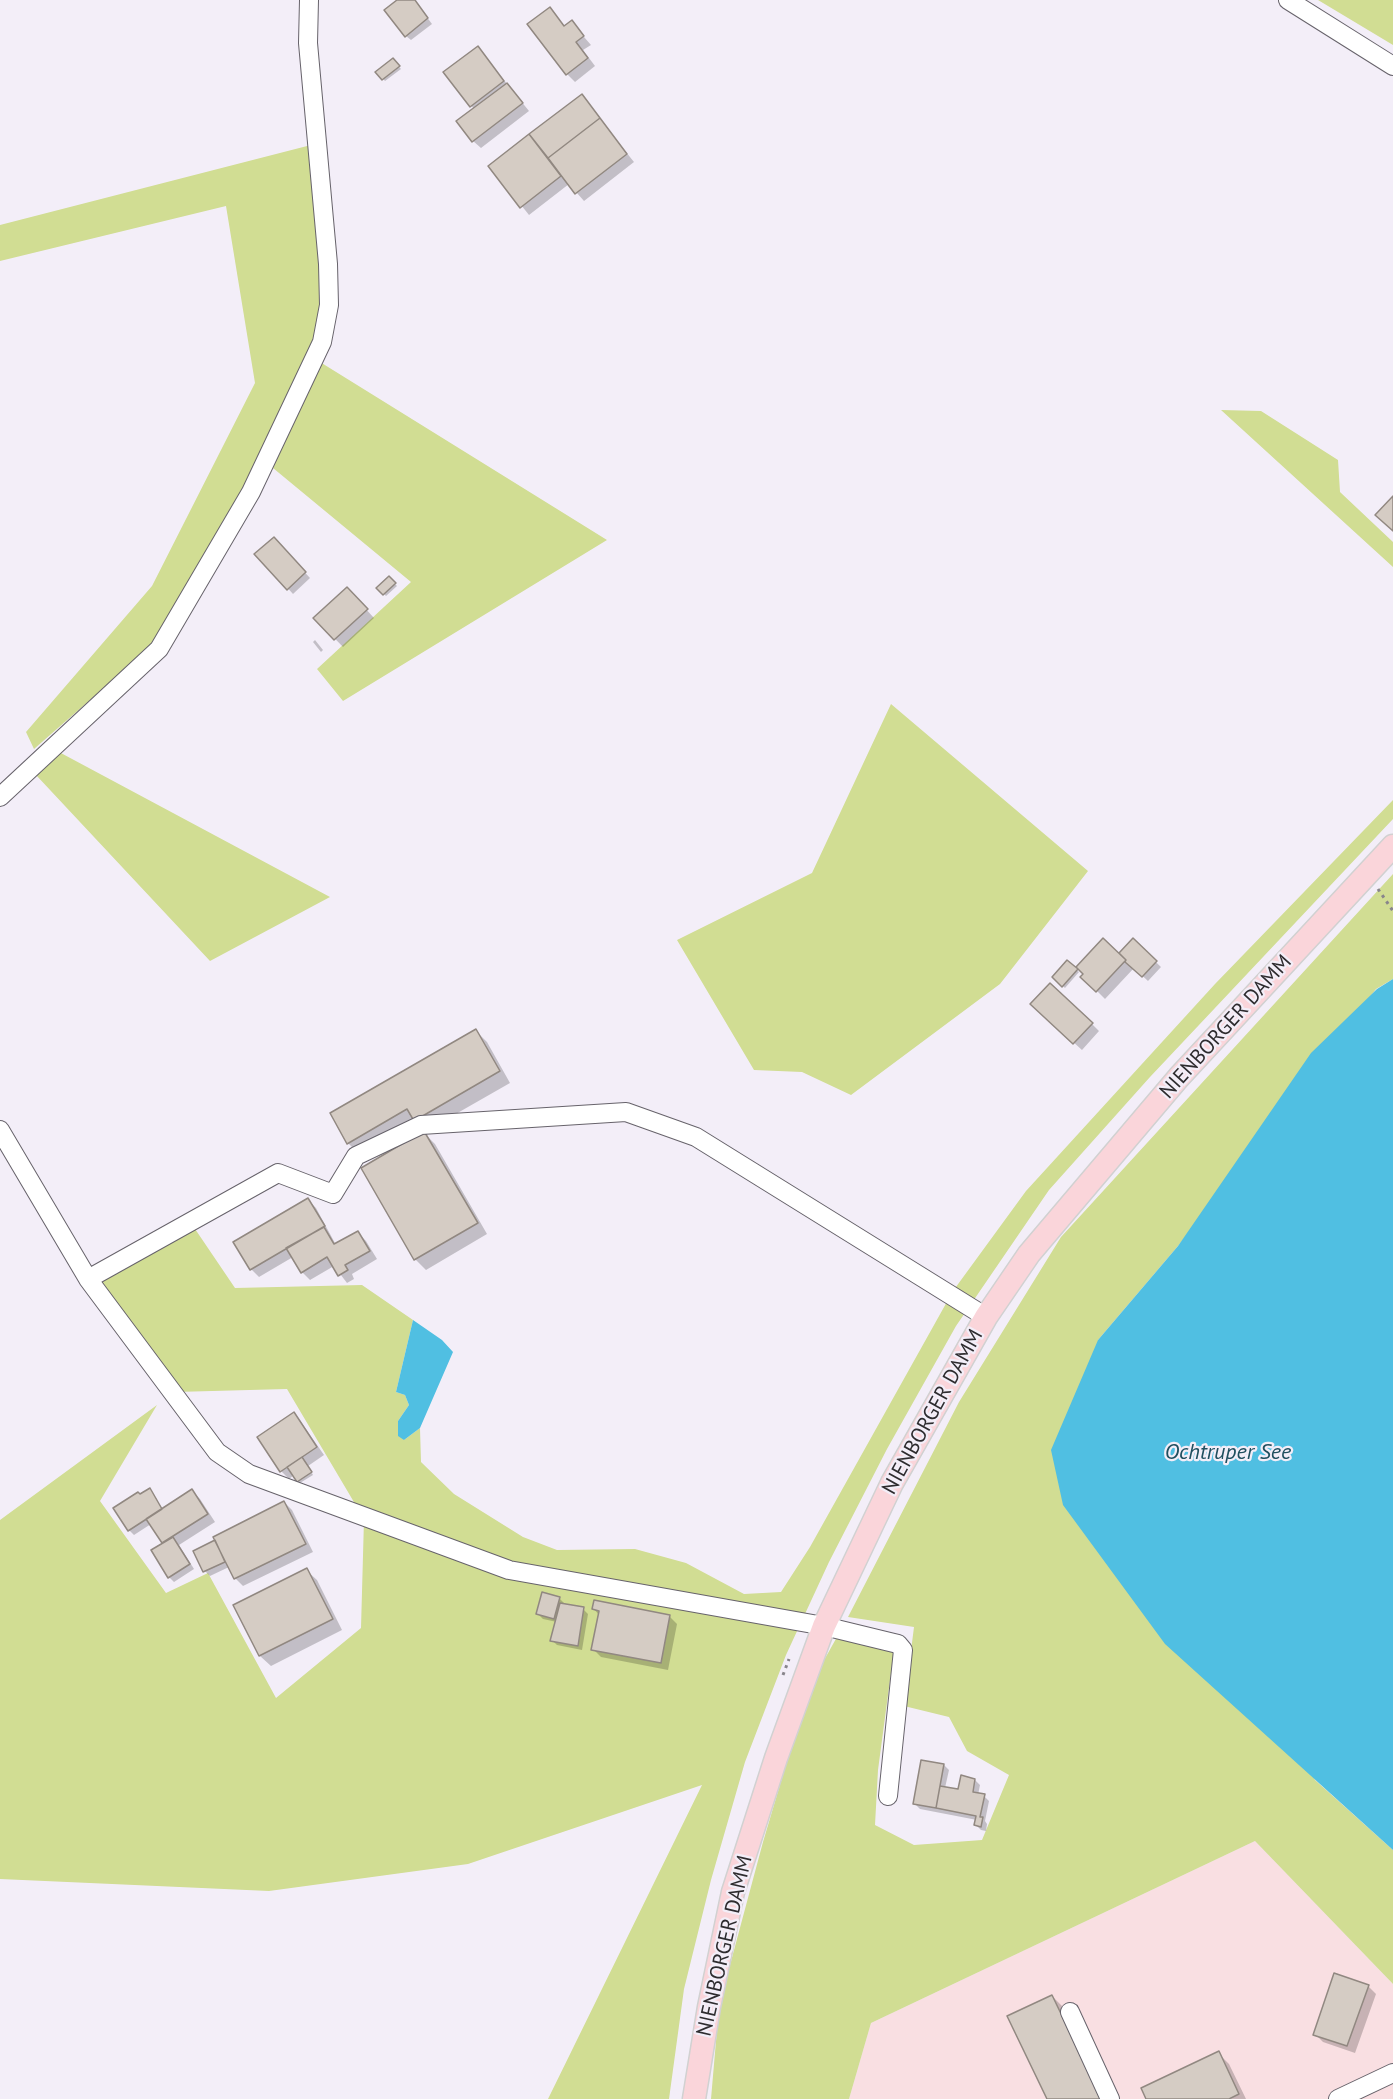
<!DOCTYPE html>
<style>
body{margin:0}
canvas{display:block;background:#f3eef8}
</style>
<canvas width="1393" height="2099"></canvas>
<script>
const context = document.querySelector('canvas').getContext('2d');
context.lineJoin = 'round';
function fill(path, color) { context.fillStyle = color; context.fill(path, 'evenodd'); }
function stroke(path, color, width, dash) { context.strokeStyle = color; context.lineWidth = width; context.lineCap = dash ? 'butt' : 'round'; context.setLineDash(dash || []); context.stroke(path); }
function drawText(font, color, halo, rows, align = 'center') {
  context.font = font + ' "PT Sans",sans-serif'; context.lineWidth = 4.5; context.setLineDash([]); context.textBaseline = 'middle'; context.strokeStyle = halo; context.fillStyle = color; for (const [text, x, y, turn = 0] of rows) {
    context.save(); context.translate(x, y); context.rotate((+turn || 0) * Math.PI / 180); context.textAlign = isNaN(turn) ? turn : align; if (halo) context.strokeText(text, 0, 0); context.fillText(text, 0, 0); context.restore();
  }
}
const commercial = new Path2D(`
 M1255 1841 1393 1984V2099H849L871 2023Z`);
const green = new Path2D(`
 M1318 0H1393V45Z
 M311 145 322 268 319 339 247 485 154 644 34 749 26 732 152 586 255 383 226 206 0 261V225Z
 M320 362 607 540 343 701 317 669 411 582 273 468Z
 M1221 410 1261 411 1338 460 1340 492 1393 542V567Z
 M891 704 1088 871 1000 984 851 1095 802 1072 754 1070 677 940 812 873Z
 M59 752 330 897 210 961 36 775Z
 M1393 800V819L1150 1077 1049 1190 956 1326 887 1449 829 1562 786 1655 745 1762 711 1880 684 1989 669 2099H548L702 1785 468 1864 269 1891 0 1879V1520L157 1405 100 1501 166 1593 208 1573 276 1698 361 1628 364 1519 287 1389 175 1392 99 1278 191 1223 235 1288 362 1285 413 1320 396 1392 405 1395 409 1405 398 1421 404 1440 420 1428 421 1462 454 1494 523 1537 557 1550 635 1549 686 1563 744 1594 781 1592 810 1547 953 1291 1026 1191 1215 984Z
 M1393 874V979L1376 989 1178 1246 1098 1340 1315 1780 1393 1850V1984L1255 1841 871 2023 849 2099H711L719 2006 763 1842 809 1687 837 1637 894 1650 878 1770 875 1825 914 1845 982 1840 1009 1775 967 1751 949 1717 904 1706 914 1627 848 1617 959 1402 1061 1237Z`);
const water = new Path2D(`
 M1393 979V1850L1165 1644 1063 1505 1051 1450 1098 1340 1178 1246 1311 1053 1377 989Z
 M413 1320 442 1340 453 1352 420 1428 404 1440 398 1436V1421L409 1405 405 1395 396 1392Z`);
const shadow = new Path2D(`
 M399 0H414L432 24 411 40 406 36Z
 M557 17 565 27 571 22 591 45 583 50 595 66 575 82 567 74Z
 M478 48 529 111 481 148 473 141 474 109 445 73Z
 M393 60 401 69 385 81 377 72Z
 M581 96 634 162 584 201 569 184 529 215 490 166Z
 M274 539 310 578 293 594 257 554Z
 M389 578 397 586 386 596 378 588Z
 M354 596 374 618 343 647 315 618Z
 M315 640 323 650 321 652 313 642Z
 M1133 940 1161 967 1148 981 1134 968 1105 999 1083 977 1119 956Z
 M1067 962 1079 972 1065 988 1054 977Z
 M1040 1012 1092 1024 1099 1031 1082 1050Z
 M476 1031 487 1042 510 1083 426 1131 359 1154 348 1143Z
 M424 1133 435 1144 487 1234 426 1270 415 1259Z
 M308 1200 316 1208 336 1245 358 1233 366 1241 377 1259 352 1274 354 1279 347 1283 334 1266 310 1280 302 1272 293 1257 259 1277 251 1269Z
 M294 1414 301 1422 324 1455 308 1466 313 1475 300 1483 294 1475 289 1479 281 1471Z
 M150 1490 163 1510 192 1491 200 1499 215 1522 179 1545 194 1569 174 1582 169 1577 164 1544 151 1524 134 1535 129 1530 141 1496Z
 M284 1502 292 1510 313 1552 243 1586 235 1578 229 1567 210 1576 205 1571 195 1552 219 1547Z
 M306 1570 317 1580 342 1630 271 1666 260 1656Z
 M559 1598 564 1603V1605L583 1609 588 1614 582 1650 557 1645 552 1640 557 1622 543 1619 538 1614Z
 M594 1609 669 1616 677 1624 668 1670 601 1657 593 1649 599 1615Z
 M944 1765 949 1770 945 1788 959 1791 975 1780 980 1785 978 1795 984 1796 989 1801 985 1821 987 1824 986 1831 981 1830 976 1825 977 1820 920 1809 915 1804Z
 M1368 1986 1376 1994 1355 2053 1323 2042 1315 2034Z
 M1052 1996 1063 2007 1106 2099H1048Z
 M1218 2053 1229 2064 1246 2099H1148Z`);
const building = new Path2D(`
 M397 0H415L428 18 405 37 384 10Z
 M550 7 564 26 572 20 584 36 576 42 588 58 566 75 527 24Z
 M478 46 504 81 470 107 443 72Z
 M393 58 400 66 382 80 375 72Z
 M507 83 523 103 472 142 456 121Z
 M582 94 600 118 548 158 529 134Z
 M600 118 627 154 575 194 548 158Z
 M529 134 561 176 520 208 488 166Z
 M1393 496V531L1375 515Z
 M274 537 306 572 287 590 254 554Z
 M389 576 396 583 383 595 376 588Z
 M347 587 368 609 334 640 313 618Z
 M1103 938 1126 960 1096 992 1080 977 1083 974 1076 967Z
 M1133 938 1157 961 1142 977 1125 962 1126 960 1119 953Z
 M1067 960 1078 969 1062 987 1052 977Z
 M1050 983 1093 1023 1073 1044 1030 1004Z
 M476 1029 500 1071 414 1121 407 1109 347 1144 330 1113Z
 M424 1131 478 1223 414 1260 361 1168Z
 M308 1198 325 1226 250 1270 233 1242Z
 M324 1227 334 1244 358 1231 370 1251 345 1265 348 1270 338 1276 327 1257 301 1273 286 1248Z
 M294 1412 317 1447 280 1472 257 1437Z
 M302 1457 312 1472 297 1482 287 1467Z
 M150 1488 162 1509 128 1531 113 1508 138 1492 140 1494Z
 M192 1489 208 1514 162 1543 146 1519Z
 M284 1501 306 1544 234 1579 213 1537Z
 M173 1537 190 1564 168 1578 151 1550Z
 M215 1540 225 1562 203 1572 193 1551Z
 M307 1568 333 1619 259 1656 233 1605Z
 M542 1592 560 1597 554 1619 536 1614Z
 M594 1600 670 1615 661 1663 591 1650 599 1611 592 1609Z
 M560 1603 584 1607 578 1646 550 1641Z
 M921 1760 944 1764 936 1808 913 1804Z
 M961 1775 975 1779 973 1792 985 1794 980 1817H983L981 1827 974 1825 976 1816 936 1808 940 1786 958 1789Z
 M1334 1973 1369 1985 1347 2046 1313 2035Z
 M1052 1995 1102 2099H1047L1007 2016Z
 M1219 2051 1239 2094 1229 2099H1146L1141 2088Z`);
const path = new Path2D(`
 M1378 889 1393 911
 M783 1675 789 1659`);
const minor = new Path2D(`
 M1288 0 1393 66
 M0 797 159 649 251 492 322 342 329 305 328 264 308 43 309 0
 M0 1130 88 1279 217 1452 249 1474 509 1570 824 1626 898 1644 903 1650 888 1796
 M88 1279 278 1173 333 1194 356 1156 421 1125 626 1112 696 1137 986 1317
 M1070 2012 1110 2099
 M1338 2099 1393 2073`);
const major = new Path2D(`
 M694 2099 709 2007 733 1892 776 1758 824 1626 892 1483 986 1317 1029 1254 1179 1077 1393 846`);
const streetNames = [
 ["NIENBORGER DAMM",1226,1027,-48],
 ["NIENBORGER DAMM",933,1412,-61],
 ["NIENBORGER DAMM",725,1946,-77]
];
const waterNames = [
 ["Ochtruper See",1228,1453]
];
fill(commercial, '#f9dfe2');
fill(green, '#d1dd93');
fill(water, '#50bfe2');
fill(shadow, '#0003');
fill(building, '#d5ccc4');
stroke(building, '#918881', 1.5);
stroke(minor, '#67636b', 20);
stroke(major, '#d1d1d1', 25);
stroke(path, '#88858b', 3, [3, 4.5]);
stroke(minor, '#fff', 18);
stroke(major, '#fad5da', 22);
drawText('21px', '#2e2c2f', '#f3eef8', streetNames);
drawText('italic 22px', '#204f5f', '#f3eef8', waterNames);
</script>
